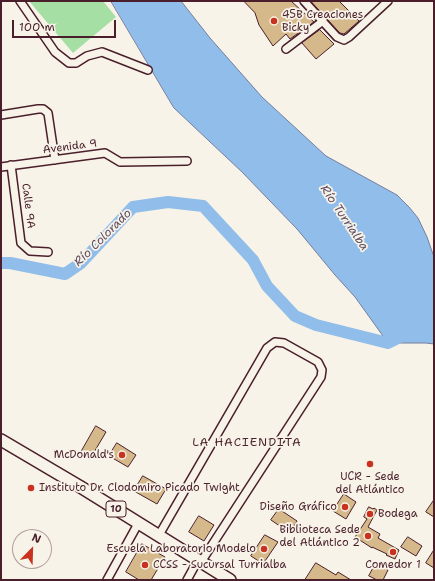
<!DOCTYPE html>
<meta charset="utf-8">
<style>
body{margin:0}
#map{position:relative;width:435px;height:581px;overflow:hidden;background:#f7f3e8;font-family:"Shantell Sans",sans-serif}
canvas{display:block}
.frame{position:absolute;inset:0;border:2px solid #4a1f2b;pointer-events:none}
.north{position:absolute;left:12px;top:529px;width:40px;height:40px;box-sizing:border-box;background:#f7f3e8;border:1px solid #b29e9c;border-radius:50%;rotate:23deg;font-size:11px;font-weight:700;line-height:16px;text-align:center;color:#4a1f2b}
.north::after{content:'';display:block;margin:auto;width:14px;height:18px;background:#c8321e;clip-path:polygon(50% 0,100% 100%,50% 72%,0 100%)}
.scale{position:absolute;left:12px;top:20px;width:104px;height:18px;box-sizing:border-box;border:2px solid #4a1f2b;border-top:0;padding-left:5px;font-size:12px;line-height:14px;white-space:nowrap;color:#4a1f2b;-webkit-text-stroke:3px #f7f3e8;paint-order:stroke}
</style>
<div id="map">
<canvas width="435" height="581"></canvas>
<div class="frame"></div>
<div class="north">N</div>
<div class="scale">100 m</div>
</div>
<script>
const context = document.querySelector('canvas').getContext('2d');
context.lineJoin = 'round';
function fill(path, color) { context.fillStyle = color; context.fill(path, 'evenodd'); }
function stroke(path, color, width, dash) { context.strokeStyle = color; context.lineWidth = width; context.lineCap = dash ? 'butt' : 'round'; context.setLineDash(dash || []); context.stroke(path); }
function drawText(font, color, halo, rows, align = 'center') {
  context.font = font + ' "Shantell Sans",sans-serif'; context.lineWidth = 3.5; context.setLineDash([]); context.textBaseline = 'middle'; context.strokeStyle = halo; context.fillStyle = color; for (const [text, x, y, turn = 0] of rows) {
    context.save(); context.translate(x, y); context.rotate((+turn || 0) * Math.PI / 180); context.textAlign = isNaN(turn) ? turn : align; if (halo) context.strokeText(text, 0, 0); context.fillText(text, 0, 0); context.restore();
  }
}
const green = new Path2D(`
 M29 1H103L116 17 73 53Z`);
const water = new Path2D(`
 M111 1H181L210 38 262 97 326 156 397 195 409 207 418 218 427 237 434 257V344L426 343H388L355 297 335 275 297 229 242 172 174 108Z`);
const river = new Path2D(`
 M1 263H10L65 274 81 263 133 207 168 202 203 206 253 260 267 286 295 316 316 325 388 343 402 336`);
const building = new Path2D(`
 M244 1H291L314 22 290 39 286 34 273 46 259 25 255 13Z
 M311 1H339L359 21 344 34 340 33Z
 M320 30 334 44 316 59 302 43Z
 M96 426 106 432 90 459 80 454Z
 M117 443 136 455 128 467 109 456Z
 M143 476 166 489 157 504 134 491Z
 M344 494 356 502 346 519 333 511Z
 M434 500V517L426 512Z
 M369 507 373 509 374 508 377 510 368 527 380 534 378 538 399 550 395 559 386 555 387 554 372 547V548L355 537 367 519 364 517Z
 M279 509 297 521 290 533 271 520Z
 M199 516 214 525 204 541 189 532Z
 M265 535 278 542 263 564 251 556Z
 M408 537 422 546 416 556 401 547Z
 M142 544 165 557 151 580H139L126 572Z
 M434 550V568L426 563Z
 M316 563 336 575 338 572 351 580H305Z
 M376 563 388 570 383 580H377L369 576Z`);
const street = new Path2D(`
 M20 1 55 52 69 63H76L87 56 102 52 148 70
 M304 1 337 37 344 40 349 37 388 1
 M286 49 323 21
 M1 115 38 109H43L48 113 55 160
 M11 165 21 243 30 251 48 252
 M1 167 105 153 120 162 187 161
 M159 535 267 348 275 342 284 343 318 362 322 370 321 377 201 562
 M107 580 139 522
 M187 580 198 560`);
const primary = new Path2D(`
 M1 440 79 486 230 580`);
const markers = [
 [274,21,4,"#c8321e"],
 [122,455,4,"#c8321e"],
 [370,464,4,"#c8321e"],
 [31,488,4,"#c8321e"],
 [345,507,4,"#c8321e"],
 [370,514,4,"#c8321e"],
 [368,536,4,"#c8321e"],
 [264,549,4,"#c8321e"],
 [393,552,4,"#c8321e"],
 [145,565,4,"#c8321e"]
];
const shields = [
 [116,509,20]
];
const shieldNames = [
 ["10",116,509]
];
const poiNames = [
 ["45B Creaciones",282,15],
 ["Bicky",282,28],
 ["McDonald's",114,455,"right"],
 ["UCR - Sede",370,477,"center"],
 ["del Atlántico",370,490,"center"],
 ["Instituto Dr. Clodomiro Picado Twight",39,488],
 ["Diseño Gráfico",337,507,"right"],
 ["Bodega",378,514],
 ["Biblioteca Sede",360,530,"right"],
 ["del Atlántico 2",360,543,"right"],
 ["Escuela Laboratorio Modelo",256,549,"right"],
 ["CCSS - Sucursal Turrialba",153,565],
 ["Comedor 1",393,565,"center"]
];
const streetNames = [
 ["Avenida 9",70,147,-7],
 ["Calle 9A",28,206,83]
];
const waterNames = [
 ["Río Turrialba",344,218,56],
 ["Río Colorado",103,238,-45]
];
const neighbourhoodNames = [
 ["LA HACIENDITA",247,443]
];
fill(green, '#a6dfa4');
fill(water, '#91bdea');
stroke(water, '#757e9e', 1);
stroke(river, '#91bdea', 12);
fill(building, '#d6b98a');
stroke(building, '#4a1f2b', 1);
stroke(street, '#4a1f2b', 10);
stroke(primary, '#4a1f2b', 14);
stroke(street, '#f7f3e8', 7);
stroke(primary, '#f7f3e8', 11);
for (const [x, y, r, color] of markers) { const dot = new Path2D(); dot.arc(x, y, r, 0, 2 * Math.PI); context.fillStyle = color; context.fill(dot); stroke(dot, '#f7f3e8', 1.5); }
for (const [x, y, w] of shields) { const box = new Path2D(); box.roundRect(x - w / 2, y - 8, w, 16, 3); context.fillStyle = '#f7f3e8'; context.fill(box); stroke(box, '#4a1f2b', 1); }
drawText('bold 10px', '#4a1f2b', null, shieldNames);
drawText('11px', '#4a1f2b', '#f7f3e8', poiNames, 'left');
drawText('11px', '#4a1f2b', '#f7f3e8', streetNames);
drawText('italic 12px', '#5f4e64', '#f7f3e8', waterNames);
context.letterSpacing = '1px';
drawText('12px', '#4a1f2b', '#f7f3e8', neighbourhoodNames);
context.letterSpacing = '0px';
</script>
